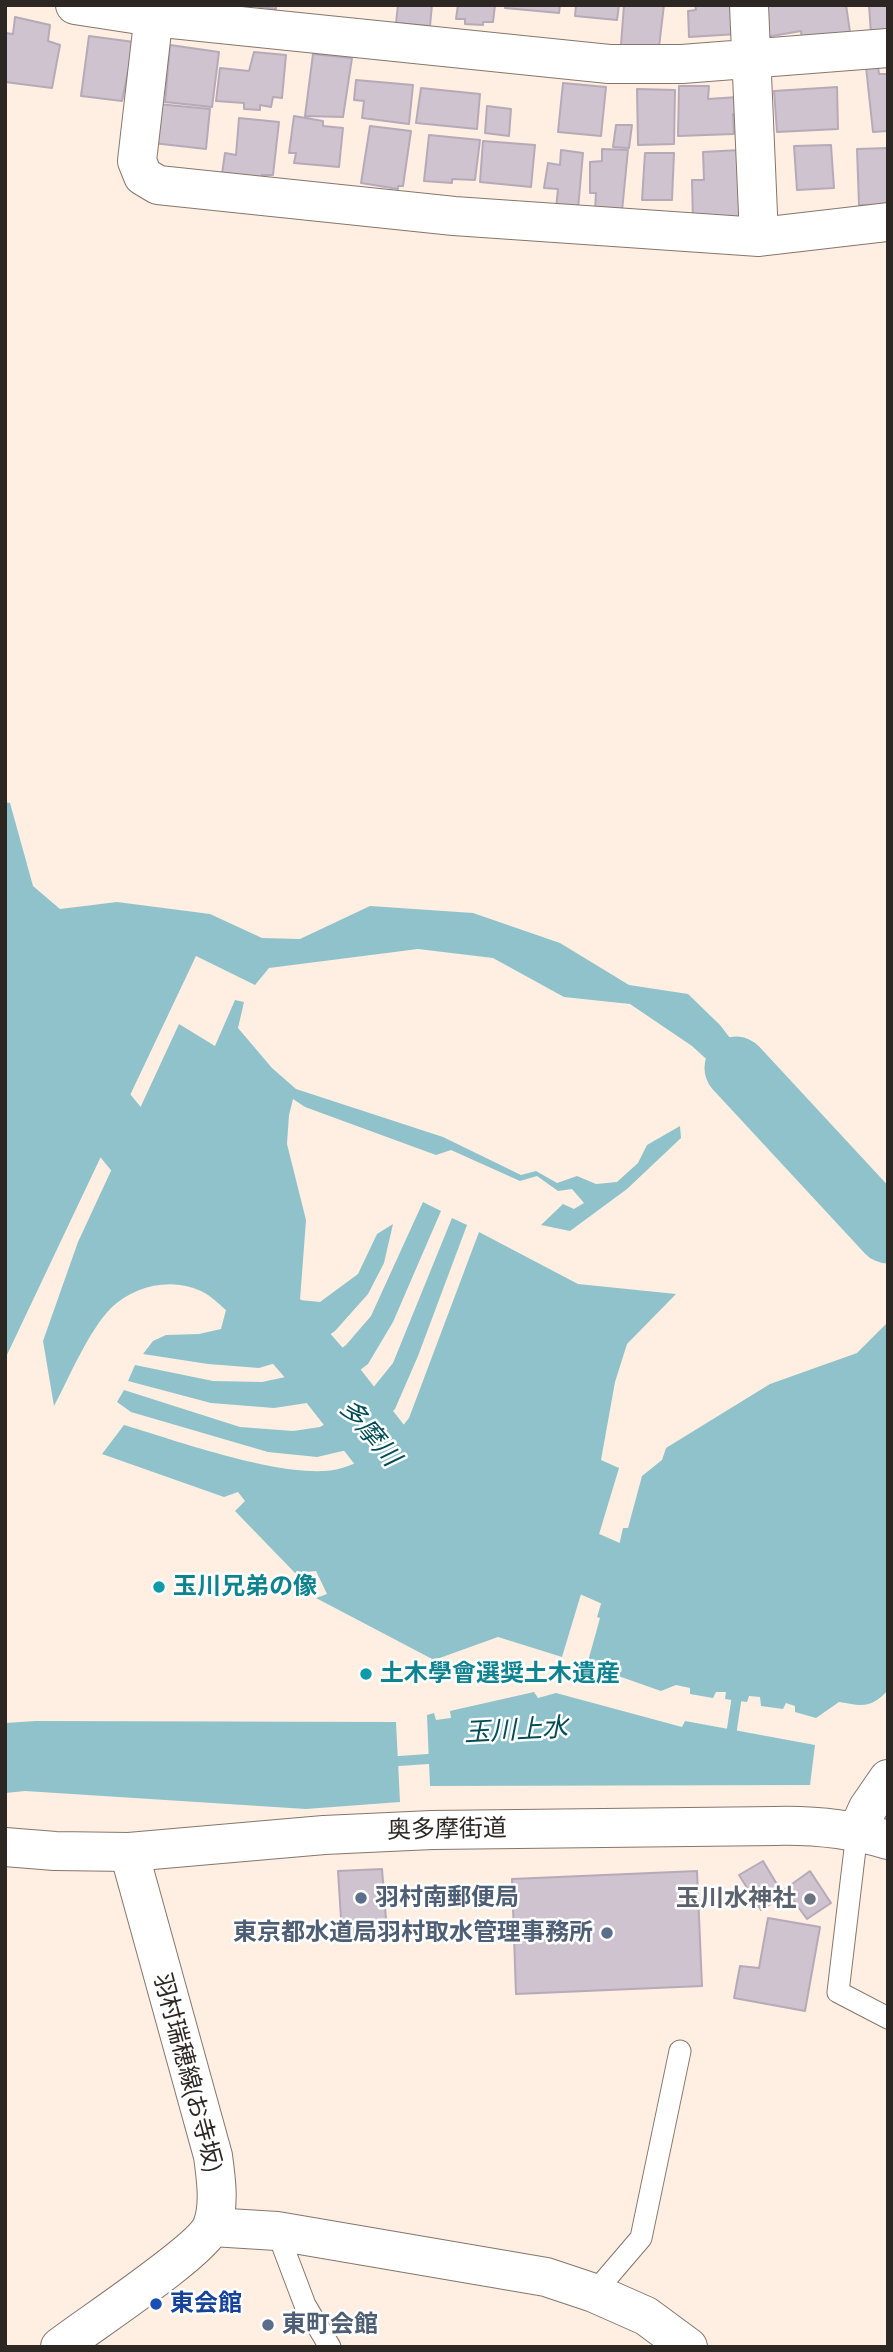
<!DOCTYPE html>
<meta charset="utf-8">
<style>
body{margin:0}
#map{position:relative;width:893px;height:2352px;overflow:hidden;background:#ffeee2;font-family:"PT Sans Narrow",sans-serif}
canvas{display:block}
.frame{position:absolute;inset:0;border:7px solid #2d2723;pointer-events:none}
</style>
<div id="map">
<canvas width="893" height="2352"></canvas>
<div class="frame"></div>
</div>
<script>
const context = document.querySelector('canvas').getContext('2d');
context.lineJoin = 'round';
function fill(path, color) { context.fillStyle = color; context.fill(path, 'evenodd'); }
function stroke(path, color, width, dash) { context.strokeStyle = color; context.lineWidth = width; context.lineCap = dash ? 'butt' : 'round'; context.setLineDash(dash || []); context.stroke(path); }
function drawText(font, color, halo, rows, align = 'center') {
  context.font = font + ' "PT Sans Narrow","Noto Sans JP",sans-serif'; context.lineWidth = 5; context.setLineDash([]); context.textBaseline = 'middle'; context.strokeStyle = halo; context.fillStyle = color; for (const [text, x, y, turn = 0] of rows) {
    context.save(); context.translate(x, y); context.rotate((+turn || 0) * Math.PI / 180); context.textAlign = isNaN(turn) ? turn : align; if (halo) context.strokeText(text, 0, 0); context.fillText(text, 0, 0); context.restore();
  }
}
const water = new Path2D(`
 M5 802 10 803 33 886 60 909 117 902 210 914 262 938 300 939 370 906 473 913 560 943 629 985 688 994 720 1025 746 1059 725 1076 692 1046 630 1004 564 997 493 958 418 949 269 968 255 985 196 956 5 1359Z
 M235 1000 244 1002 238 1028 272 1068 296 1089 443 1137 521 1175 536 1171 557 1183 577 1176 596 1184 617 1182 638 1163 647 1145 680 1126 681 1138 627 1189 570 1231 541 1225 563 1204 574 1209 584 1203 572 1189 558 1191 537 1176 520 1181 451 1150 436 1155 305 1107 293 1099 289 1115 287 1144 306 1220 300 1300 320 1302 358 1274 377 1234 393 1224 384 1263 368 1294 335 1331 299 1356 259 1368 208 1364 143 1354 153 1341 166 1335 199 1334 221 1329 226 1310C219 1304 210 1295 201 1291 171 1277 134 1286 111 1308 89 1330 69 1378 54 1406L43 1341 78 1242 179 1024 215 1046Z
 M423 1202 441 1211 393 1322 368 1364 320 1401 274 1408 211 1403 128 1381 135 1365 213 1381 262 1382 309 1372 346 1345 371 1316Z
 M452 1218 467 1225 418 1356 395 1409 367 1437 347 1450 317 1457 268 1452 131 1412 117 1402 124 1390 240 1427 293 1431 320 1427 346 1412 372 1389 393 1363Z
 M479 1232 578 1284 676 1294 627 1344 615 1382 601 1460 619 1468 562 1657 498 1637 434 1660 316 1598 327 1594 316 1571 295 1573 235 1511 245 1501 238 1492 224 1497 102 1454 124 1425C175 1440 293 1483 342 1468 372 1459 391 1441 409 1418Z
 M888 1322V1690C871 1709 862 1706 839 1702L816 1718 795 1712V1706L786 1703 783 1709 761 1706 760 1697 749 1696 747 1702 725 1699 726 1692H716L713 1698 690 1694V1688L676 1685 661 1691 587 1665 600 1618 597 1617 604 1594H608L621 1552 618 1550 623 1528H628L642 1476 662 1460 666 1448 770 1384 857 1353Z
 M534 1692 538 1698 556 1693 682 1727 685 1721 815 1745 810 1785 430 1786 427 1715 434 1713 436 1720 451 1718 450 1711Z
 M36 1721 396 1722 400 1802 306 1809 25 1791 5 1793V1723Z`);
const stream = new Path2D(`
 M730 1742 738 1689
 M385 1762 442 1758`);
const river = new Path2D(`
 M5 991 181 1206
 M736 1068 888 1232
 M247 1286 328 1379 400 1471 448 1502 642 1587 696 1572`);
const building = new Path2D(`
 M245 5H276V9Z
 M398 5H432L430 26 396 23Z
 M458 5H495L493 22H483V25L465 24V19H456Z
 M506 5H560L559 13 505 8Z
 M576 5H619L617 20 575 16Z
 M624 5H664L659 47 621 45Z
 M695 5H737L738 34 689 37 688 11 696 10Z
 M762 5H846L850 32 802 40 801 31 766 37Z
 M869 5H888V33L871 34Z
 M15 17 50 25 48 41 60 45 52 88 5 82V33L13 34Z
 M89 36 134 42 122 101 81 96Z
 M170 45 219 52 212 107 165 102Z
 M254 52 286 55 282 98 273 97 271 107 260 105V110L244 109V103L216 101 220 68 249 71Z
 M313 54 352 58 343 117 305 116Z
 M878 66 879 74H888V131L873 132 866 67Z
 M356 80 413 85 409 124 362 118 364 101 354 100Z
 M563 83 606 87 601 136 558 132Z
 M679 86H709L708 99 738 97 739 115 733 114 734 134 678 136Z
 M837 87 838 129 777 132 774 91Z
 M421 88 480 94 477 129 416 123Z
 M637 89 675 90 674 144 638 145Z
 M158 104 210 109 206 149 153 143Z
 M487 106 511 109 509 136 485 133Z
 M294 116 323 121V126L343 128 339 167 294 163 296 153H289Z
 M239 118 279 122 273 175H262V183L221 181 225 153 236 155Z
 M616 125H632L629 148 613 147Z
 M370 126 411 131 403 186H398V189L361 183Z
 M429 135 480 140 475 180 452 179V183L424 181Z
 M483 141 535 145 531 187 480 182Z
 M831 145 834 188 797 190 794 146Z
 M888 148V205H859L857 149Z
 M602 149 628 150 622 211H595L596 193H590V162L602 161Z
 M561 150 583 153 578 209H556L558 189 544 188 548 163 560 165Z
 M740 150 742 217 693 222 692 180H704L703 152Z
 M645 153H674L672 200H642Z
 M763 1861 784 1896 761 1910 739 1875Z
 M382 1869 387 1932 342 1934 338 1871Z
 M697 1871 702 1986 516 1994 512 1879Z
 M810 1871 831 1903 807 1919 785 1889Z
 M768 1918 820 1927 805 2011 734 1998 740 1966 759 1968Z`);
const lane = new Path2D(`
 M857 1832 838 1992 888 2018
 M277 2231 305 2305 330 2347
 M594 2293 641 2238 680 2051`);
const street = new Path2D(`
 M75 5 153 17 609 64H682L888 48
 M155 5 137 161 143 176 158 185 454 216 759 237 888 222
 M749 5 759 237
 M857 1832 868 1808 888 1779
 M212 2227 277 2231 546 2277 594 2293 646 2316 688 2347`);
const secondary = new Path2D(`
 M60 2347C87 2326 202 2251 212 2226 220 2205 216 2178 213 2156L129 1852`);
const primary = new Path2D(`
 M5 1847 55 1851 129 1852 324 1835 432 1830 775 1826C813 1825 851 1829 888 1840`);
const markers = [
 [159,1587,7,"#0f9aa8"],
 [366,1674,7,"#0f9aa8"],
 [361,1898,7,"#5c6f8a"],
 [810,1899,7,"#6b7280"],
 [607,1933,7,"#5c6f8a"],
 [156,2304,7,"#1a4fb4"],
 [268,2325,7,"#5c6f8a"]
];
const cultureNames = [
 ["玉川兄弟の像",173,1587],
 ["土木學會選奨土木遺産",380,1674]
];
const streetNames = [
 ["奥多摩街道",447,1830,-1],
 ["羽村瑞穂線(お寺坂)",187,2072,75]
];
const serviceNames = [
 ["羽村南郵便局",375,1898],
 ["東京都水道局羽村取水管理事務所",593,1933,"right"],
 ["東町会館",282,2325]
];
const worshipNames = [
 ["玉川水神社",796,1899]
];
const transitNames = [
 ["東会館",170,2304]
];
const waterNames = [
 ["多摩川",369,1433,50],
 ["玉川上水",516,1731,-3]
];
fill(water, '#90c2cb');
stroke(stream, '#90c2cb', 10);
stroke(river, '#90c2cb', 63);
fill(building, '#cfc3d0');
stroke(building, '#b7aab8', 2);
stroke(lane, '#85766c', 23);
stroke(street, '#85766c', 40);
stroke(secondary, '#85766c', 40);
stroke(primary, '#85766c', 40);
stroke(lane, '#fff', 21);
stroke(street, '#fff', 38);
stroke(secondary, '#fff', 38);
stroke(primary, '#fff', 38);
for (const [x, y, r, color] of markers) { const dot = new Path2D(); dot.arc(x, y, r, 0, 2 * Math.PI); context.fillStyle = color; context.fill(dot); stroke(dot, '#fff', 2.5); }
drawText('bold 24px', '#0d838f', '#fff', cultureNames, 'left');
drawText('24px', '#2d2723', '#fff', streetNames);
drawText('bold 24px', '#4e5e75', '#fff', serviceNames, 'left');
drawText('bold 24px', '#5b616d', '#fff', worshipNames, 'right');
drawText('bold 24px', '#164399', '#fff', transitNames, 'left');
drawText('italic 26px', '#004c56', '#fff', waterNames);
</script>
